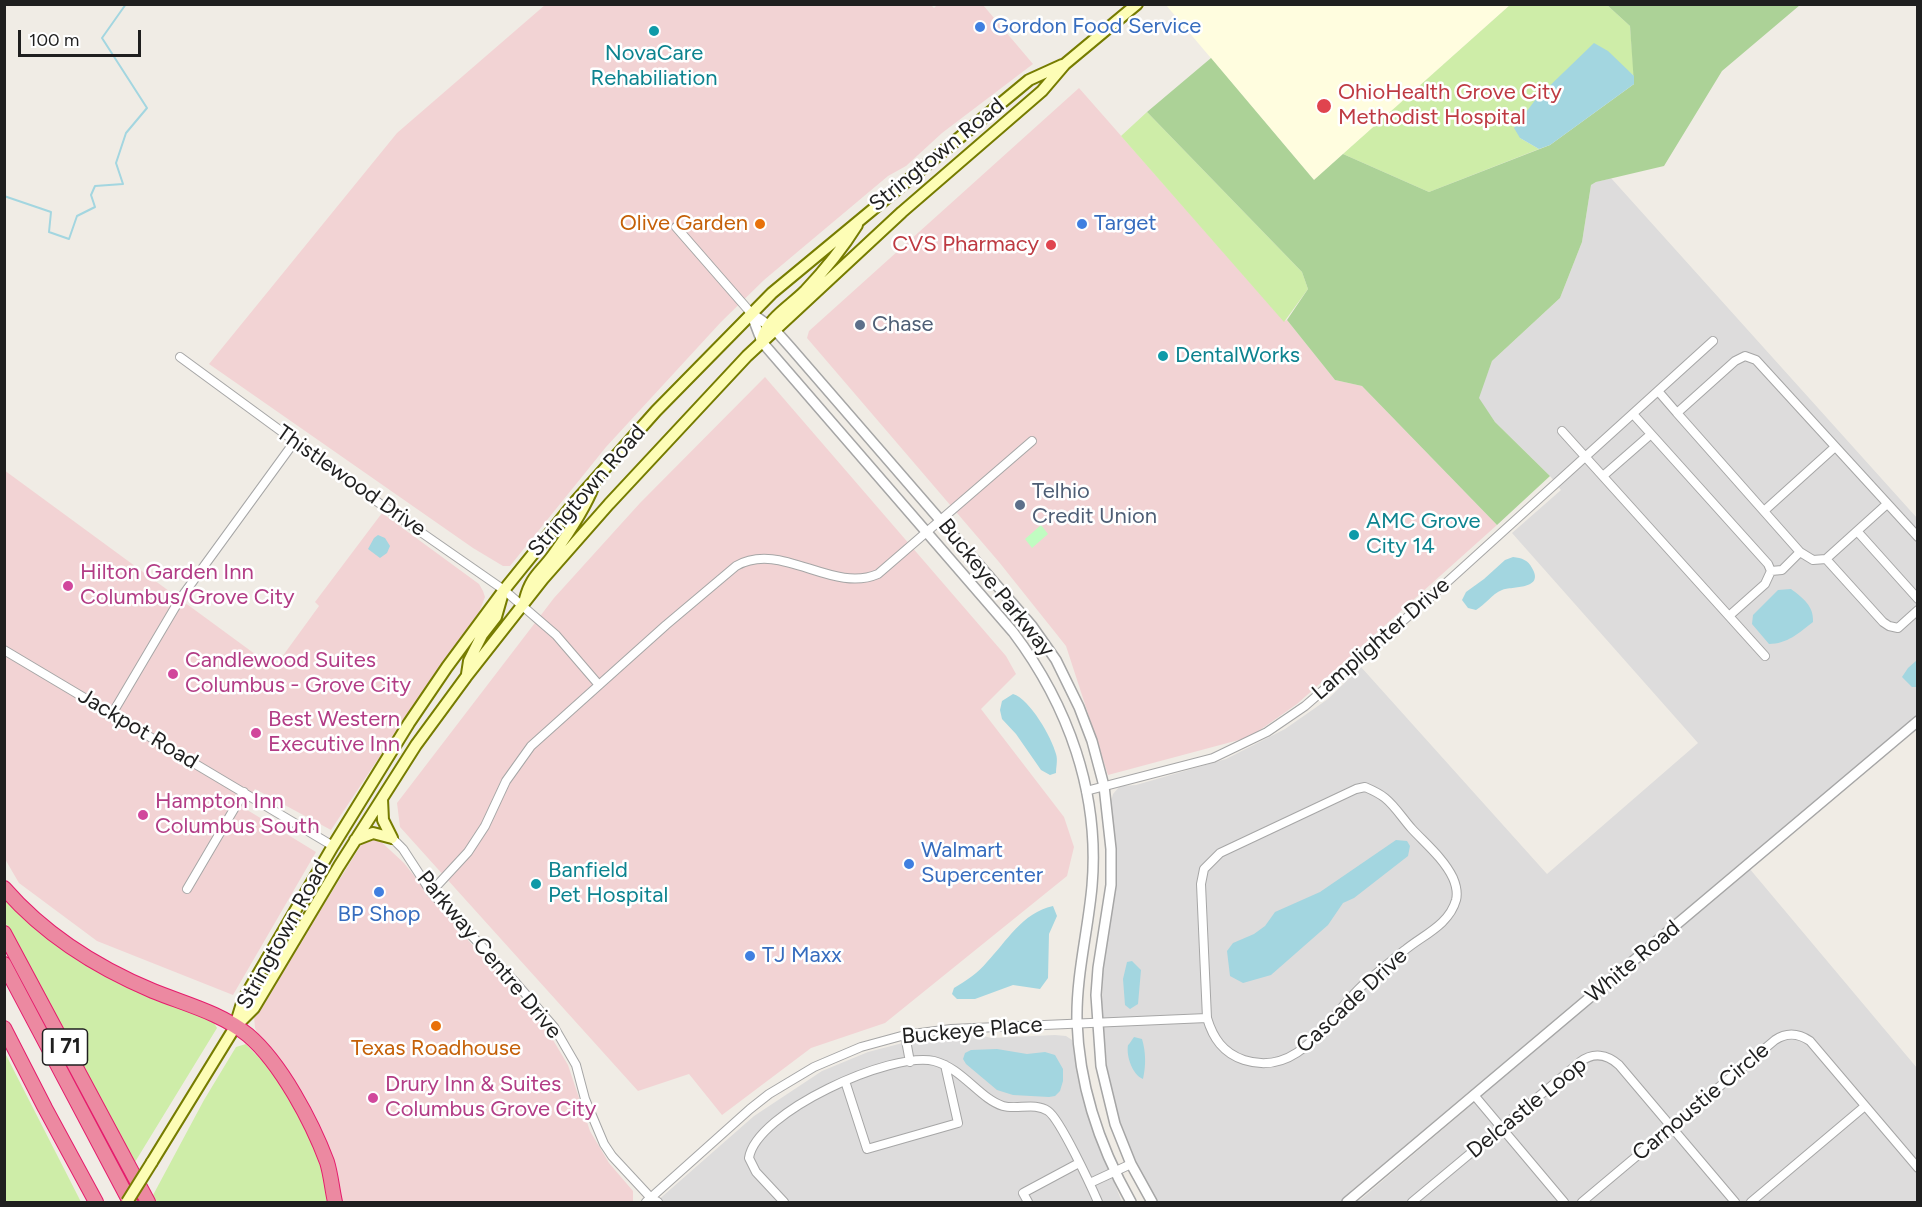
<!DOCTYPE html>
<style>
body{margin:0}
#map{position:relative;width:1922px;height:1207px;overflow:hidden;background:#f0ece5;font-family:Figtree,sans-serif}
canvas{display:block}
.frame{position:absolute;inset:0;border:6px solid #1f1f1f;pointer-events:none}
.scale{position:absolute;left:18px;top:30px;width:123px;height:27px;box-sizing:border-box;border:3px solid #1f1f1f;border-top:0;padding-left:8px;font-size:18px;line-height:21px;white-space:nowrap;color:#1f1f1f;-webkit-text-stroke:4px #fff;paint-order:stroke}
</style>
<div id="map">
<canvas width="1922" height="1207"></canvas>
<div class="frame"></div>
<div class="scale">100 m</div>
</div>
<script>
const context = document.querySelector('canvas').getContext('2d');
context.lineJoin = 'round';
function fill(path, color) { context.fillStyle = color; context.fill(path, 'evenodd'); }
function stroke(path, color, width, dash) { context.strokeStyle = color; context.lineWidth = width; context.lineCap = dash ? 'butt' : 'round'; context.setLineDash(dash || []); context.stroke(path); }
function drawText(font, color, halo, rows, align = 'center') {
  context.font = font + ' Figtree,sans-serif'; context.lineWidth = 5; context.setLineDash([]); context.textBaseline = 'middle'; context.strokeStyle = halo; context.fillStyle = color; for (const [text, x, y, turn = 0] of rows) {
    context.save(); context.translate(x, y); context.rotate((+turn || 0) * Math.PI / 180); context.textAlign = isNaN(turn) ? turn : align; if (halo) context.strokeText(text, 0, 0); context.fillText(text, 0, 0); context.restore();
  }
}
const residential = new Path2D(`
 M1611 178 1917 518V715L1351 1191 1360 1200 1749 868 1917 1068V1202H1158L1137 1167 1121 1125 1109 1087 1104 1036 1102 1004 1103 970 1112 911 1116 855 1110 805 1113 794 1120 786 1136 785 1226 759 1285 729 1328 699 1361 667 1547 874 1698 743 1512 533 1561 490 1550 476 1495 422 1478 398 1492 361 1560 298 1582 242 1591 185 1596 182Z
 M972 1033 991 1038 1055 1035 1066 1036 1072 1040 1092 1128 1122 1202H656L754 1116 822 1071 868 1052 922 1038Z`);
const commercial = new Path2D(`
 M930 4 934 8 937 5H983L1033 64 942 133 906 166 888 176 764 280 721 322 606 447 510 566H503L473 548 209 364 397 133 545 5Z
 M1079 88 1284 321 1287 320 1335 380 1362 386 1497 525 1297 704 1250 737 1108 775 1066 646 999 562 807 338 809 331Z
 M765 377 1006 656 1016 674 981 709 1064 817 1074 847 1067 876 885 1023 811 1048 722 1115 689 1074 638 1091 400 827 397 803 554 598 640 503Z
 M4 470 274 668 319 606 315 602 382 513 479 584 483 591 485 597 478 615 406 720 390 747 384 750 331 830 255 789 244 808 316 852 233 995 97 941 19 883 5 859Z
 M377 838 404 863 441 910 544 1025 568 1065 590 1131 609 1163 633 1191V1202H339L327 1147 288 1070 261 1040 255 1028 254 1016 363 842Z`);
const education = new Path2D(`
 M1166 5H1510L1314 180Z`);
const grass = new Path2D(`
 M1510 5H1607L1630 26 1634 76 1628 71 1520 138 1539 149 1429 192 1343 154Z
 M1147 112 1302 272 1308 289 1284 322 1121 136Z
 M5 897 48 939 76 958 205 1017 214 1023 217 1028 135 1162 5 922Z
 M246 1044C258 1058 274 1070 284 1085 308 1118 324 1162 327 1202H156L152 1197 204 1100 236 1047Z
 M5 1053 81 1202H5Z`);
const forest = new Path2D(`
 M1607 5H1800L1722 71 1664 166 1596 182 1591 185 1582 242 1560 298 1492 361 1479 398 1495 422 1550 476 1497 525 1362 386 1335 380 1287 320 1308 289 1302 272 1147 112 1211 58 1314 180 1343 154 1429 192 1550 145 1634 84 1630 26Z`);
const park = new Path2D(`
 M1041 525 1048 534 1032 548 1025 539Z`);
const water = new Path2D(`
 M1594 43 1608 51 1634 76V84L1550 145 1539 149 1520 138 1514 128 1536 99Z
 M378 535 385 538 390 546 387 553 380 558 368 549 374 538Z
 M1513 557C1522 558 1528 560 1532 568 1545 590 1512 586 1502 590 1492 594 1485 605 1476 610L1468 608 1462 600 1466 592 1484 579 1505 560Z
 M1791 589C1803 598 1814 606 1813 622 1799 633 1787 644 1769 644L1752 624 1753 615 1778 590Z
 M1917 660V687H1912L1902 677 1908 668Z
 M1013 694C1030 699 1052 738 1056 754 1058 760 1056 767 1056 773L1050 775 1041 770 1016 734 1002 719 1000 710 1002 701Z
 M1396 840 1407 841 1410 846 1408 856 1354 898 1343 903 1328 925 1271 975 1243 983 1230 976 1227 951 1233 943 1254 934 1265 926 1275 912 1320 892Z
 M1053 906 1057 916 1049 934 1048 978 1040 989 1013 985 975 999H957L952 994 954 988C966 981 978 973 987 962 1007 941 1022 913 1053 906Z
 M1132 961 1141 970 1138 1004 1130 1009 1125 1005 1123 979 1127 962Z
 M1134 1037 1142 1039C1146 1052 1146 1066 1143 1079 1133 1075 1126 1057 1128 1045 1129 1045 1133 1038 1134 1037Z
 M997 1049 1027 1054 1045 1052 1055 1055 1063 1069V1081L1060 1091 1055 1096 1049 1097 1013 1095 997 1090 966 1064 963 1059 965 1053 971 1050Z`);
const stream = new Path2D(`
 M4 196 51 212 49 232 69 239 77 216 95 207 91 195 95 186 123 184 116 163 126 133 147 108 102 38 126 4`);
const minor = new Path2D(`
 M676 227 751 313
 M180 357 379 503 504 590 556 635 599 685
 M1658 391 1677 413 1735 361 1745 356 1756 360 1918 537
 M1677 413 1800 552
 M1633 414 1768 564 1771 571 1765 584 1729 616
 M1562 431 1765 656
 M1603 476 1650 435
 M1764 511 1835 447
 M1857 531 1918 599
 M1826 559 1887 504
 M1771 571 1782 570 1800 552 1813 560 1826 559 1883 622 1889 626 1898 628 1918 610
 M4 650 333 846
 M112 714 180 599 295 441
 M1365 787C1372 790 1379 793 1385 798 1395 806 1403 819 1412 829 1426 844 1444 859 1453 878 1456 885 1458 892 1456 900 1449 925 1423 935 1405 950 1391 961 1377 973 1363 985 1328 1017 1300 1078 1244 1060 1223 1053 1213 1038 1207 1018L1201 884 1204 869 1220 853 1356 789Z
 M1086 791 1213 758 1267 732 1305 706 1435 593 1713 341
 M392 838 403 849 431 892 516 983 554 1027 576 1065 585 1099 604 1144 612 1156 651 1198 658 1202
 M187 889 244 792
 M431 892 468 852 485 826 506 781 531 746 666 625 736 566C781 540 832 594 878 574L1032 441
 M905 1035 910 1062
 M845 1081 867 1149 958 1123 945 1065
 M1474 1095 1564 1202
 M1090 1183 1131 1164
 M646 1202 750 1109 769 1094 814 1067 861 1047 905 1035 951 1029 1207 1018
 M784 1202 756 1172 749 1158C756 1112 892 1051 934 1061 962 1068 980 1099 1003 1106 1017 1110 1035 1102 1048 1111 1060 1119 1091 1186 1098 1202
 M1028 1202 1023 1193 1079 1163
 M1412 1202 1580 1062C1593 1052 1607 1054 1619 1065L1735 1202
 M1582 1202 1775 1040C1787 1032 1798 1033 1810 1041L1918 1168
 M1751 1202 1865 1106`);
const tertiary = new Path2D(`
 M751 313 775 330 791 348 1032 626 1056 660 1079 707 1092 741 1104 786 1111 849V885L1098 968 1096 995 1101 1066 1115 1124 1131 1164 1152 1202
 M751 313 762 342 1013 632C1068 705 1100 793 1092 886 1088 931 1076 976 1077 1021 1079 1085 1100 1147 1131 1202
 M1347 1202 1918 721`);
const secondary = new Path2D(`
 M762 339C768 318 790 306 805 291 824 271 842 249 857 225
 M525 599C531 576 540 573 553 555 568 534 585 509 594 485
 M467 674 469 661 482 635 496 617 502 596
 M382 799 383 820 392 838
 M355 840 373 833 392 838
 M235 1026 243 1000 333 846 409 723 447 667 504 590 575 502 656 411 772 293 1029 80 1062 65
 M152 1162 235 1027 254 1008 339 866 416 745 466 677 543 579 609 504 747 356 902 212 1042 91 1065 64 1137 4`);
const motorway = new Path2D(`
 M4 888C44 934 98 968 153 991 185 1004 221 1013 248 1035 281 1063 312 1122 327 1162 331 1175 332 1189 335 1202
 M4 933 148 1202
 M4 964 130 1202
 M4 1028 45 1108 96 1202`);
const secondaryBridge = new Path2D(`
 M127 1202 152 1162`);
const markers = [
 [980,27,6,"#3f7fe0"],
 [654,31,6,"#0f9aa8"],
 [1324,106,8,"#e0444e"],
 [760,224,6,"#e8710a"],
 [1082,224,6,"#3f7fe0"],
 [1051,245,6,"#e0444e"],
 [860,325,6,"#5c6f8a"],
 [1163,356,6,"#0f9aa8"],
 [1020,505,6,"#5c6f8a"],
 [1354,535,6,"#0f9aa8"],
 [68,586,6,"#d1479c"],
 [173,674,6,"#d1479c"],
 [256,733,6,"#d1479c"],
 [143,815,6,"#d1479c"],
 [909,864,6,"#3f7fe0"],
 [536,884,6,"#0f9aa8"],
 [379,892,6,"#3f7fe0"],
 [750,956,6,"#3f7fe0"],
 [436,1026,6,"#e8710a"],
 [373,1098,6,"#d1479c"]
];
const shields = [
 [65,1047,45]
];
const shieldNames = [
 ["I 71",65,1047]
];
const shopNames = [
 ["Gordon Food Service",992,27],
 ["Target",1094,224],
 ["Walmart",921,851],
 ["Supercenter",921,876],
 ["BP Shop",379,915,"center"],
 ["TJ Maxx",762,956]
];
const cultureNames = [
 ["NovaCare",654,54,"center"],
 ["Rehabiliation",654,79,"center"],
 ["DentalWorks",1175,356],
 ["AMC Grove",1366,522],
 ["City 14",1366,547],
 ["Banfield",548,871],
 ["Pet Hospital",548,896]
];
const healthNames = [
 ["OhioHealth Grove City",1338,93],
 ["Methodist Hospital",1338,118],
 ["CVS Pharmacy",1039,245,"right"]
];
const streetNames = [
 ["Stringtown Road",937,155,-39],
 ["Thistlewood Drive",351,481,35],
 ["Stringtown Road",587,491,-49],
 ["Buckeye Parkway",996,588,51],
 ["Lamplighter Drive",1381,639,-41],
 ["Jackpot Road",138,729,31],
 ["Stringtown Road",283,935,-61],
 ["Parkway Centre Drive",489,955,50],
 ["White Road",1633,962,-40],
 ["Cascade Drive",1352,1001,-43],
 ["Buckeye Place",972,1031,-5],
 ["Carnoustie Circle",1701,1102,-40],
 ["Delcastle Loop",1527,1108,-39]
];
const foodNames = [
 ["Olive Garden",748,224],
 ["Texas Roadhouse",436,1049,"center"]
];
const serviceNames = [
 ["Chase",872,325],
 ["Telhio",1032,492],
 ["Credit Union",1032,517]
];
const hotelNames = [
 ["Hilton Garden Inn",80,573],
 ["Columbus/Grove City",80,598],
 ["Candlewood Suites",185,661],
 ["Columbus - Grove City",185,686],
 ["Best Western",268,720],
 ["Executive Inn",268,745],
 ["Hampton Inn",155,802],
 ["Columbus South",155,827],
 ["Drury Inn & Suites",385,1085],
 ["Columbus Grove City",385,1110]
];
fill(residential, '#dddcdc');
fill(commercial, '#f2d3d4');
fill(education, '#fffddf');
fill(grass, '#ceeda8');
fill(forest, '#acd297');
fill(park, '#c0fcc1');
fill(water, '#a3d6e0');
stroke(stream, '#a3d6e0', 2);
stroke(minor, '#a6a6a6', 10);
stroke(tertiary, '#a6a6a6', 12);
stroke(secondary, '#767c00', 14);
stroke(motorway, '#e51c6c', 16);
stroke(minor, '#fff', 8);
stroke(tertiary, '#fff', 9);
stroke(secondary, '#fdfdb6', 10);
stroke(motorway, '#ec89a1', 14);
stroke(secondaryBridge, '#767c00', 14, []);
stroke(secondaryBridge, '#fdfdb6', 10);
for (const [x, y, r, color] of markers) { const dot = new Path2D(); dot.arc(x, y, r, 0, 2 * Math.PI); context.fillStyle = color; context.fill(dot); stroke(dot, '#fff', 2); }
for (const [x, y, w] of shields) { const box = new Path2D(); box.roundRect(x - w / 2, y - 18, w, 36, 4.5); context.fillStyle = '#fff'; context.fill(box); stroke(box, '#1f1f1f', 1.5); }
drawText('bold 21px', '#1f1f1f', null, shieldNames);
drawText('22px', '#366cbe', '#fff', shopNames, 'left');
drawText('22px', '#0d838f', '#fff', cultureNames, 'left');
drawText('22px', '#be3a42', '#fff', healthNames, 'left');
drawText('22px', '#1f1f1f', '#fff', streetNames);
drawText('22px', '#c56008', '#fff', foodNames, 'right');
drawText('22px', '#4e5e75', '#fff', serviceNames, 'left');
drawText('22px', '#b23c85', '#fff', hotelNames, 'left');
</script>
